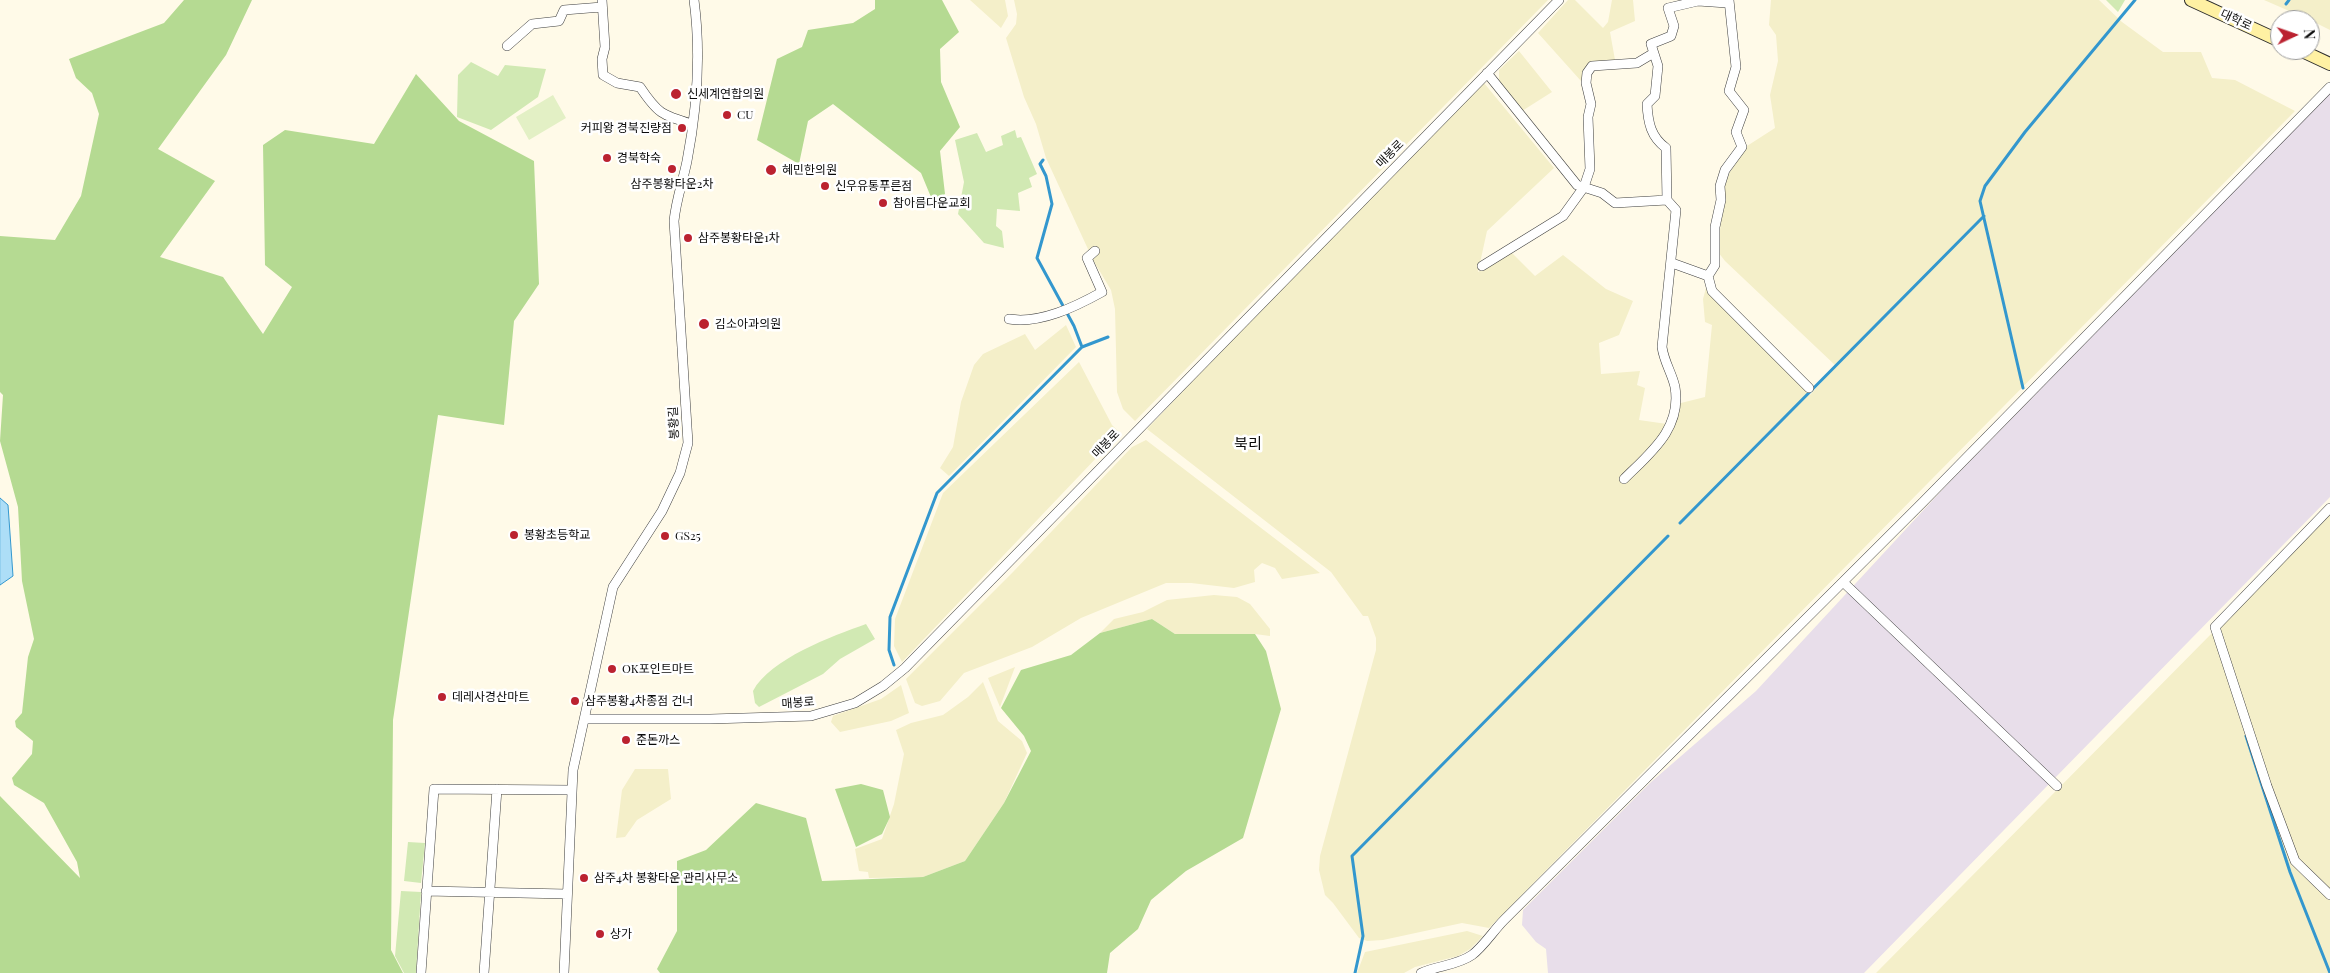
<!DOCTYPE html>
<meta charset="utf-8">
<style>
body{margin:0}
#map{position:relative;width:2330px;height:973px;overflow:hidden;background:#fffae8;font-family:"Playfair Display",serif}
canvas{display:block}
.north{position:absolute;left:2270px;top:10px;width:50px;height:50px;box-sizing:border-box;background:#fff;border:1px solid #9d9d9d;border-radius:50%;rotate:87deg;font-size:14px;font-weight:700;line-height:20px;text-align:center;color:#0b0b0b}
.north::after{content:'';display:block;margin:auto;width:18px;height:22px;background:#bb2230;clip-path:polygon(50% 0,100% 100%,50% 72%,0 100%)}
</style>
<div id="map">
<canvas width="2330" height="973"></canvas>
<div class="north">N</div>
</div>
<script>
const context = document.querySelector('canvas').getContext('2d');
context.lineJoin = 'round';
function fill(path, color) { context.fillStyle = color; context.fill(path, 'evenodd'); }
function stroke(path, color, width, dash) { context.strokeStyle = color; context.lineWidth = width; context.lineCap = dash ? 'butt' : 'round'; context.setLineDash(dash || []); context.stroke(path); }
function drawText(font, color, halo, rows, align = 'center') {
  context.font = font + ' "Playfair Display","Noto Sans KR",serif'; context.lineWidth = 5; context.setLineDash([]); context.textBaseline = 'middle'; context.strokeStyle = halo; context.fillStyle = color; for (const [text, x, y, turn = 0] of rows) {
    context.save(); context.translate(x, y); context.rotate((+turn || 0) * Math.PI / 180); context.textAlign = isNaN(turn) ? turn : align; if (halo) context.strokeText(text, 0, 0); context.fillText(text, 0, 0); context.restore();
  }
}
const industrial = new Path2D(`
 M2330 93V497L1864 973H1548L1546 949 1536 942 1522 925 1523 910 1650 783 1756 691 1943 489Z`);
const farmland = new Path2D(`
 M970 0H1005L1008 16 1001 28Z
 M1014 0H1548L1135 421 1123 409 1117 392 1115 309 1111 290 1093 260 1046 158 1036 124 1024 97 1006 38 1016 24 1017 14Z
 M1568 0H1575L1603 28 1608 22 1612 0H1633L1635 21 1610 32 1615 60 1594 62 1581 81 1538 33Z
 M1771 0H2099L2122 22 2163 52H2201L2212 78 2235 80 2295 111 1489 928 1462 923 1383 940 1367 941 1359 938 1333 903 1325 895 1319 870 1320 856 1376 650V638L1368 616H1363L1331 572 1147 429 1352 215 1484 83 1554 168 1487 231 1478 272 1511 252 1535 276 1563 255 1606 289 1633 301 1619 335 1599 343 1601 374 1640 371 1637 385 1645 388 1639 420 1667 424 1677 404 1705 397 1712 325 1705 322 1703 299 1706 288 1810 395 1836 366 1725 261 1718 252 1724 188 1730 172 1747 146 1775 128 1770 95 1778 61 1776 35 1769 25Z
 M2264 0H2330V30L2310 20Z
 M1519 51 1552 92 1522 111 1499 81V70Z
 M1066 325 1076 347 949 476 940 468 953 447 961 402 974 365 983 354 1025 334 1035 350Z
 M1079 362 1112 425 1120 433 902 662 894 646 895 619 943 493Z
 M1146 440 1320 573 1282 579 1275 568 1262 563 1254 570 1255 582 1234 588 1191 583H1166L1081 618 1032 647 964 673 940 701 922 706 915 703 906 679 1013 572 1132 447Z
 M2330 515V973H1876L2216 629Z
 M1214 595 1237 597 1250 604 1270 629V636L1255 634H1175L1152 619 1100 633 1114 619 1143 612 1167 600Z
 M1015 667 1000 707 988 678Z
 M983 682 998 721 1022 741 1027 753 1004 803 965 861 923 877 869 878 868 872 859 871 855 849 882 839 894 804 904 754 896 730 911 723 943 715 968 697Z
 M901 685 909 713 891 721 840 732 831 722 833 716 881 699Z
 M635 769H668L671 799 637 820 625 837 616 838 622 790Z
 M1467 931 1483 936 1470 949 1458 956 1415 967 1404 973H1357L1365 952Z`);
const green = new Path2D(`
 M2106 0H2125L2118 12Z
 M471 62 498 76 505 65 546 69 538 97 491 130 457 117 458 75Z
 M1015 130 1017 138 1021 137 1037 174 1029 178 1032 187 1018 193 1020 211 997 209 996 226 1002 231 1004 248 984 243 958 214 964 182 955 140 977 133 986 152 1003 145 1001 136Z
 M866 624 875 639 840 659 823 674 759 707 755 703 753 691C770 659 832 636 866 624Z
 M408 842 425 843 421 883 404 881Z
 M401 891 421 892 416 973H404L395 956Z`);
const forest = new Path2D(`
 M184 0H252L226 55 158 149 215 181 160 257 223 277 263 334 292 287 265 265 263 145 285 130 374 144 416 74 459 121 534 161 539 284 514 321 504 425 438 415 393 720 391 950 403 973H0V796L80 878 77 862 44 803 14 785 12 778 32 754 33 741 16 727 15 721 22 713 28 657 34 639 22 581 18 507 0 441 3 395 0 392V236L55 240 81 196 99 114 92 93 76 78 69 59 164 23Z
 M875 0H942L959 32 940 49 941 82 960 127 940 151 945 194 933 202 921 173 833 104 808 121 799 164 757 140 777 59 802 47 808 30 853 23 875 9Z
 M1152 619 1175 634H1255L1266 651 1281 709 1243 838 1186 871 1151 900 1138 929 1110 953 1107 973H660L657 969 677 931V861L706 850 756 803 806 818 822 881 923 877 965 861 1004 803 1031 751 1024 736 1001 708 1021 670 1071 655 1100 633Z
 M861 784 883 790 890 817 882 834 856 847 835 789Z`);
const pitch = new Path2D(`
 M553 95 566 118 529 140 516 117Z`);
const water = new Path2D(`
 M0 498 8 505 13 576 0 585Z`);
const stream = new Path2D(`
 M2286 4 2289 0
 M1043 160 1040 164 1046 176 1052 204 1037 258 1074 326 1082 347
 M2023 388 1980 201 1985 186 2025 132 2135 0
 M1680 523 1984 216
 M894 665 889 650 890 617 937 493 1082 347 1108 337
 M2246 736 2290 872 2330 973
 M1355 973 1363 936 1352 856 1668 536`);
const minor = new Path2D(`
 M602 0 605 47 602 59 603 75 617 83 640 87C658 114 662 115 692 124
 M1729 0 1736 67 1729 91 1744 110 1736 132 1742 147 1725 170 1720 186 1721 200 1715 227V265L1708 276 1712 291 1809 388
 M507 46 532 24 559 21 564 10 602 7
 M1487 73 1577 185 1602 193 1615 203 1667 200
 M1672 263 1708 276
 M1482 266 1563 216 1584 187 1590 169 1588 117 1591 104 1586 83 1587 73 1592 66 1637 63 1652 54
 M1009 319C1040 324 1075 307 1102 292L1087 258 1095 251
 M1624 479C1650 453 1682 429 1675 387 1672 373 1664 362 1662 347L1676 210 1667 200 1666 148C1651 137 1648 123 1647 104L1655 96 1658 66 1651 44 1671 36 1674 26 1668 8 1698 1 1727 3
 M2330 508 2215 627 2267 786 2295 861 2330 895
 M1843 582 2057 786
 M586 719H710L811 716 855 703 883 686 905 668 1559 0
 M426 891 567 894
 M421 973 434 789 572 790
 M484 973 497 789
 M564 973 573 770 613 587 662 511 680 473 688 443 674 221C676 200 683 181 687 161 697 109 701 53 694 0
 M1421 973C1437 966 1458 965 1472 955 1483 947 1494 930 1504 920L1923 502 2330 87`);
const secondary = new Path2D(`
 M2191 0 2280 41
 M2300 50 2330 64`);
const markers = [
 [676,94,6,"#bb2230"],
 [727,115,5,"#bb2230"],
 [682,128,5,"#bb2230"],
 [607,158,5,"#bb2230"],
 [672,169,5,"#bb2230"],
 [771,170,6,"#bb2230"],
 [825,186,5,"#bb2230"],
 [883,203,5,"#bb2230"],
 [688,238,5,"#bb2230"],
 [704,324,6,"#bb2230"],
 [514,535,5,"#bb2230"],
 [665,536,5,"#bb2230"],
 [612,669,5,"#bb2230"],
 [442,697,5,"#bb2230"],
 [575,701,5,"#bb2230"],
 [626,740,5,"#bb2230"],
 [584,878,5,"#bb2230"],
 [600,934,5,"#bb2230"]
];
const streetNames = [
 ["대학로",2236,20,25],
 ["매봉로",1390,154,-45],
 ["봉황길",674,423,-93],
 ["매봉로",1106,444,-46],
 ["매봉로",798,703,-4]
];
const poiNames = [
 ["신세계연합의원",687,94],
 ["CU",737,115],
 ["커피왕 경북진량점",672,128,"right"],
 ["경북학숙",617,158],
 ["혜민한의원",782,170],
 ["삼주봉황타운2차",672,184,"center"],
 ["신우유통푸른점",835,186],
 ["참아름다운교회",893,203],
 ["삼주봉황타운1차",698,238],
 ["김소아과의원",715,324],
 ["봉황초등학교",524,535],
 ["GS25",675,536],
 ["OK포인트마트",622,669],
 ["데레사경산마트",452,697],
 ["삼주봉황4차종점 건너",585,701],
 ["준돈까스",636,740],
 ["삼주4차 봉황타운 관리사무소",594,878],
 ["상가",610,934]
];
const quarterNames = [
 ["북리",1248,444]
];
fill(industrial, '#e8deea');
fill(farmland, '#f4efc9');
fill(green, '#d1e9b3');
fill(forest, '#b5da92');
fill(pitch, '#e3f0c5');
fill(water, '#addef7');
stroke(water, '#3397ce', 1);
stroke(stream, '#3397ce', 3);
stroke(minor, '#3e3e3e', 10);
stroke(secondary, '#2d2d2d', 14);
stroke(minor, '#fff', 9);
stroke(secondary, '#fff1a3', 12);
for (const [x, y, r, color] of markers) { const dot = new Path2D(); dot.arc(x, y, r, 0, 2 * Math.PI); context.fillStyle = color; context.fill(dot); stroke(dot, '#fff', 2); }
drawText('12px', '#0b0b0b', '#fff', streetNames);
drawText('12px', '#0b0b0b', '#fff', poiNames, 'left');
drawText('15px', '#0b0b0b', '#fff', quarterNames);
</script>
